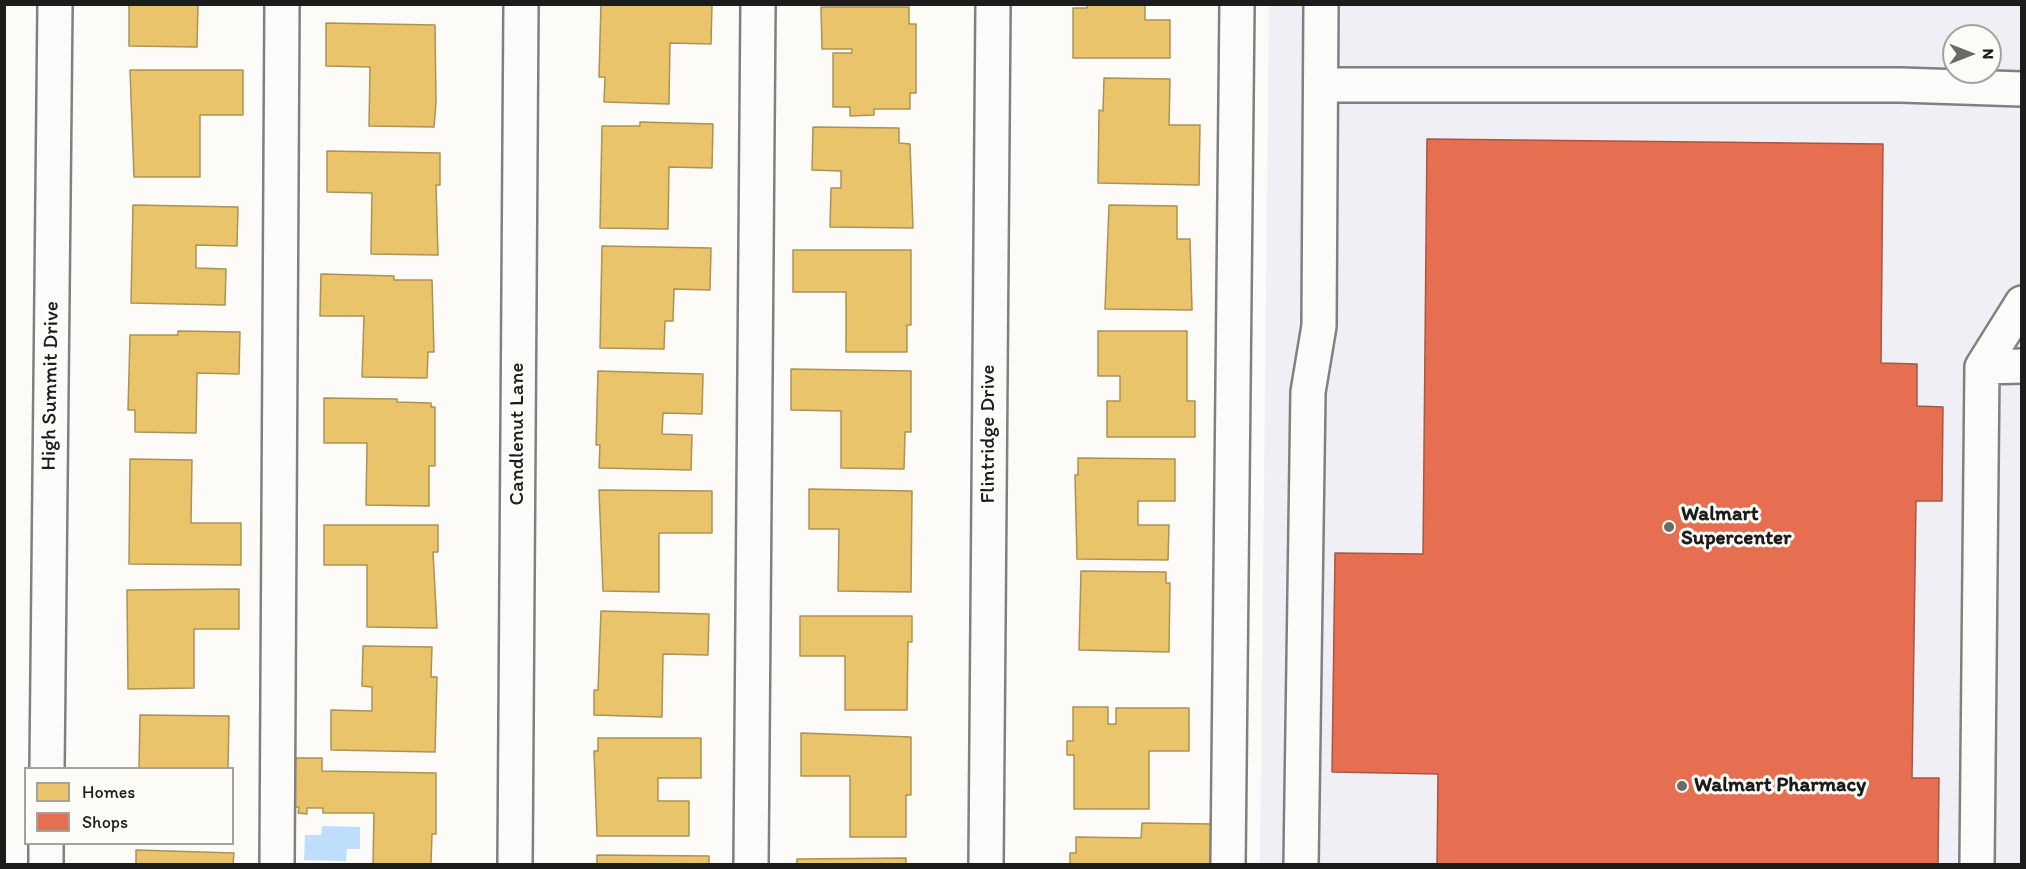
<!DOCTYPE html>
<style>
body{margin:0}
#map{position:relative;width:2026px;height:869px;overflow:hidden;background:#fcfbf8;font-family:Itim,sans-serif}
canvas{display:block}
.frame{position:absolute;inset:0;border:6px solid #1c1c1c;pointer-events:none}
.legend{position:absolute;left:24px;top:767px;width:210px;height:78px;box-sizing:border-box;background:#fdfcf7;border:2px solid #a3a29f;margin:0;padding:8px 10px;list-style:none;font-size:18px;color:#1c1c1c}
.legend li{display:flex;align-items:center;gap:12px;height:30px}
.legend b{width:30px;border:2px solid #a3a29f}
.north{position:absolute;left:1942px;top:24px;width:60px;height:60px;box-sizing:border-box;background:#fdfcf7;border:2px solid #a3a29f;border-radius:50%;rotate:90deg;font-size:16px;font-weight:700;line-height:24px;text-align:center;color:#1c1c1c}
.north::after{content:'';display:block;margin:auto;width:21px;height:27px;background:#6a6a69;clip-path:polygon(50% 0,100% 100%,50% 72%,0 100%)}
</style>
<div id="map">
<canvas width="2026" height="869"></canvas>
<div class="frame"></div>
<ul class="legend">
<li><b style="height:16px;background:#e9c46a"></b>Homes</li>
<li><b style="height:16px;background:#e76f51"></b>Shops</li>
</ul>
<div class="north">N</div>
</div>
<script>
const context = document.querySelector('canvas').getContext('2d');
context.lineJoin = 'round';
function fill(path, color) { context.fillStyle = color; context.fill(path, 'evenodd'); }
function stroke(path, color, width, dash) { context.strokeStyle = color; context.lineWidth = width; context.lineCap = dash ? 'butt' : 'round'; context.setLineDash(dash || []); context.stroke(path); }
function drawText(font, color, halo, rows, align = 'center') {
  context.font = font + ' Itim,sans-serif'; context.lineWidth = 6; context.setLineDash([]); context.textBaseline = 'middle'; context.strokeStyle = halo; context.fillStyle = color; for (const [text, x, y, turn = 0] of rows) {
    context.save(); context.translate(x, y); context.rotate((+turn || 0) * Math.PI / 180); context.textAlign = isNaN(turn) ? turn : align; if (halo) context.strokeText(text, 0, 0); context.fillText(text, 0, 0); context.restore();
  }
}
const built = new Path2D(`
 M1269 5H2021V864H1260ZM1954 36H1990V72H1954Z`);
const water = new Path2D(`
 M322 826 360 827V849H347L346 861 304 860 305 835H321Z`);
const homes = new Path2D(`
 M129 4H198L197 47 129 46Z
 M601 4H712L711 44 670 43 669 104 604 102 605 77H599Z
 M1087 4H1145V20H1170V58H1073V8H1087Z
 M821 7H909V24H916V93H910V109H874V115L850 116V107H833V53H852V49H822Z
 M326 23 435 25 436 103 434 127 369 126 370 67 326 66Z
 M130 70H243V115H200V177H134Z
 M1104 78 1170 79 1169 125H1200L1199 185 1098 183 1099 110 1103 111Z
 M640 122 713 124 712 168 669 167 668 229 600 228 602 126H640Z
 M813 127 899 128V143L910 144 913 228 830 227 831 188H841V171L812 170Z
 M327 151 440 153V185H436L438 255 371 254 372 193 327 192Z
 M133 205 238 207 237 246 196 245V268L226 269 225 305 131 303Z
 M1109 205 1177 206V239H1190L1192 310 1105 309Z
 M602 246 711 248 710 290 674 289 673 321H665L664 349 600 348Z
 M793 250H911V325H907V352H846V292H793Z
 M321 274 394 276V280H432L434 352H428L427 378 362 377 364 316H320Z
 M178 331 240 332 239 374 197 373 196 433 135 432V410H128L130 335H178Z
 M1098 331H1187V401H1195V437H1107V401H1120V376H1098Z
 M791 369 911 371V432H905L904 469 841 468V411L791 410Z
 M598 371 703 374 702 414 663 413 662 434 692 435 691 470 599 468 600 445H596Z
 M324 398 397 399V402L431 403V407H435V466H429V506L366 505 367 443H324Z
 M1078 458 1175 459V501H1138V525H1169L1168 560 1077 559 1075 475H1078Z
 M130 459 192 460 191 523H241V565L129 564Z
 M809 489 912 491 911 592 838 591 839 529H809Z
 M599 490 712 491V533H659V592L603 591Z
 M324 525H438V552H433L437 628 367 627V565H324Z
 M1081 571 1166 572V583H1170L1169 652 1079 650Z
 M239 589V629H194V688L128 689 127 590Z
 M601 611 709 614 708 655 663 654 662 717 594 715V690H598Z
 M800 616H912V642H908L907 710H845V656H800Z
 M363 646 432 647 431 677H437L435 752 331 750V710L372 711V687L362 686Z
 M1073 707H1108V724H1116V708H1189V751H1149V809H1074V755H1067V741H1073Z
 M140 715 229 716 228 768H139Z
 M801 733 911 737V795H906V837H850V776H801Z
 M598 738H701V778H658V801H689V836H597L594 751H598Z
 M296 758H322V771L436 773V834H432L431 864H373L374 813H323V808H307V814L298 813 299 807H293Z
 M1142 823 1212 824 1211 864H1070V853H1076V837L1141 838Z
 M136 850 234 853 233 864H136Z
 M597 855 709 856V864H597Z
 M906 858V864H797V859Z`);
const shops = new Path2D(`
 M1427 139 1883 144 1881 363 1917 364V406L1943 407 1942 501H1916L1912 778H1939L1938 864H1437L1438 774 1332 772 1335 553 1423 554Z`);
const minor = new Path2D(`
 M1321 85H1901L2022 89
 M1982 367 2022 366
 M47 768 55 4
 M46 864V844
 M277 864 282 4
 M515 864 521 4
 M751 864 758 4
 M986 864 993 4
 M1228 864 1237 4
 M1301 864 1308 392 1319 326 1321 4
 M1977 864 1982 367 2022 303`);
const markers = [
 [1669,527,6,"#6a6a69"],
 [1682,786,6,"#6a6a69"]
];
const streetNames = [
 ["High Summit Drive",51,386,-89],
 ["Candlenut Lane",518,434,-90],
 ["Flintridge Drive",989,434,-90]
];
const poiNames = [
 ["Walmart",1681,515],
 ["Supercenter",1681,539],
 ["Walmart Pharmacy",1694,786]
];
fill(built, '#f0eff5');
fill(water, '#bedefc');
fill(homes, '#e9c46a');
stroke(homes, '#ac9253', 1.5);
fill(shops, '#e76f51');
stroke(shops, '#aa5641', 1.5);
stroke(minor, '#81807f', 38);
stroke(minor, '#fbfbf9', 33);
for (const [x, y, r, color] of markers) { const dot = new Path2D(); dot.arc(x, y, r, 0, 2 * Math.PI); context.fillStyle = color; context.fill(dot); stroke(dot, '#fdfcf7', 2); }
drawText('21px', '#1c1c1c', '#fdfcf7', streetNames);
drawText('bold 21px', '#1c1c1c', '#fdfcf7', poiNames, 'left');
</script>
